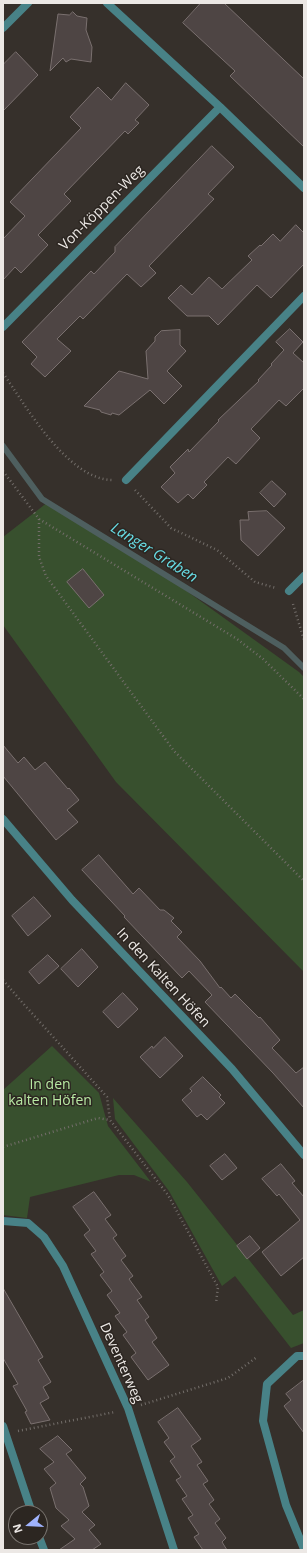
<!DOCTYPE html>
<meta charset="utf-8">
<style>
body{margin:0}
#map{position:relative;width:307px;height:1553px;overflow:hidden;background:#36302b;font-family:"Open Sans",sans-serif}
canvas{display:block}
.frame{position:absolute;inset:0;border:4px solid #ece8e5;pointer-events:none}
.north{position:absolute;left:8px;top:1505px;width:40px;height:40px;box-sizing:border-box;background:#2c2621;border:1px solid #79746f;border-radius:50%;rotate:252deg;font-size:11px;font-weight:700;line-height:16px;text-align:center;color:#ece8e5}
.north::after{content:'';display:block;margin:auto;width:14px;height:18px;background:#a0b3fd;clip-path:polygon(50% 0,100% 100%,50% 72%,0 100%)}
</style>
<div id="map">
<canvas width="307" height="1553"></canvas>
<div class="frame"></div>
<div class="north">N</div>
</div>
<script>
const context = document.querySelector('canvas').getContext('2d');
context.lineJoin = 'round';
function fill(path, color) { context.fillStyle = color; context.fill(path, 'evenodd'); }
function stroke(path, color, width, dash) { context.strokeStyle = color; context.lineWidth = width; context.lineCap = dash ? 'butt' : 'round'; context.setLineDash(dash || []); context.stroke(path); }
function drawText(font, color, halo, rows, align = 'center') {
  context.font = font + ' "Open Sans",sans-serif'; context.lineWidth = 3; context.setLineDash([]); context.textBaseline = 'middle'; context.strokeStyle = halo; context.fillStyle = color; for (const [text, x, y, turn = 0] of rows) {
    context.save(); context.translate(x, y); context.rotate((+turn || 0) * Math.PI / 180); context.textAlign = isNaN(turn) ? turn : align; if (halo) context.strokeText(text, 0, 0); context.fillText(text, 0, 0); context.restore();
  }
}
const green = new Path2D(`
 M48 502 156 569 299 672 304 677V972L116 782 3 625V537Z
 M52 1046 99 1093 108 1126 151 1182 134 1175H119L30 1197 27 1218 3 1215V1090Z
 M113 1098 187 1182 293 1315 304 1310V1343L291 1348 235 1276 222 1286 169 1191 115 1119Z`);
const stream = new Path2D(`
 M3 446 42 499 284 648 304 668`);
const building = new Path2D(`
 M201 3H224L304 79V147L230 76 235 71 183 23Z
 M73 12 77 16 87 18 86 30 92 47 91 62 71 59 66 62 63 58 50 71 58 14 69 15Z
 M16 52 38 75 3 111V65Z
 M126 83 149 105 135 120 139 123 128 134 125 131 64 194 71 201 38 235 48 245 21 273 15 267 3 280V239L25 216 10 202 81 128 70 117 98 87 111 100Z
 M212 146 234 167 208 194 214 199 149 266 156 273 141 287 127 274 83 319 80 316 57 339 71 351 45 377 31 364 37 357 22 342 91 271 94 274 115 252V247Z
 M296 225 304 233V264L271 298 257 285 218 325 209 316H187L168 298 181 285 192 295 209 277 222 289 252 260 248 256 260 245 261 246 273 234 280 241Z
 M290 329 303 342 293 353 304 363V388L286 406 279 400 251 429 260 438 236 464 228 457 204 482 207 485 193 499 188 494 178 503 161 487 175 473 170 467 188 449 189 452 219 421 218 420 259 381 258 380 272 365 271 364 284 350 276 342Z
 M180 330V345L186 351 167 371 182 386 164 404 150 390 119 415 112 413 111 415 101 412 100 410 84 406 119 371 148 379 146 351 155 341V337L161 331Z
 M272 481 286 494 274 507 260 493Z
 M267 511 285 528 258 556 241 540 240 520H249L248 512Z
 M83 569 104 595 89 608 67 582Z
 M3 745 18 763 24 757 35 770 45 762 68 789 69 788 79 800 67 810 78 822 56 840 3 776Z
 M99 855 133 894 139 888 160 910H164L174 918 171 921 182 932 177 937 200 961 220 988 221 987 231 998 235 994 259 1018 260 1017 280 1040 272 1048 296 1073 304 1067V1108L273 1073 205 1002 212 995 189 971 182 978 124 917 125 916 82 870Z
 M34 897 51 916 28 936 12 916Z
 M82 949 98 967 78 987 61 969Z
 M48 955 59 966 39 984 29 972Z
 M123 993 138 1009 118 1028 103 1012Z
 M165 1037 183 1056 160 1078 140 1057 152 1046 153 1048Z
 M203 1077 221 1095 219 1097 225 1103 207 1120 201 1114 197 1117 182 1100 192 1091 190 1089Z
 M225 1154 237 1168 222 1180 210 1166Z
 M281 1164 295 1181 292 1183 304 1197V1257L281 1276 262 1252 300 1220 279 1194 277 1196 262 1179Z
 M94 1192 111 1215 105 1219 117 1235 113 1238 126 1256 121 1260 133 1276 129 1279 142 1297 137 1300 149 1317 145 1320 157 1338 152 1342 169 1365 148 1380 131 1357 136 1353 123 1335 127 1332 115 1316 120 1313 107 1295 112 1291 100 1275 104 1272 91 1254 96 1251 84 1235 90 1230 73 1207Z
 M250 1236 260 1248 247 1259 237 1246Z
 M3 1288 43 1357 38 1360 51 1382 43 1387 49 1398 40 1403 50 1420 31 1424 25 1412 27 1411 13 1386 18 1384 3 1358Z
 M304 1380V1433L284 1406 291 1400 286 1394Z
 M178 1408 201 1439 191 1446 202 1462 197 1465 208 1481 203 1484 214 1500 209 1504 220 1519 215 1523 226 1538 222 1542 227 1550H203L194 1537 199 1534 188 1518 193 1515 182 1499 187 1496 176 1480 181 1477 170 1461 175 1457 164 1442 169 1438 158 1422Z
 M58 1436 72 1450 66 1454 86 1478 80 1484 83 1487 89 1506 82 1512 95 1525 89 1530 101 1544 92 1550H59L75 1539 61 1526 69 1520 56 1508 50 1488 56 1483 44 1469 54 1462 40 1449Z`);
const path = new Path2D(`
 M3 373C26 406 67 479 112 480
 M3 471 39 519 237 639 263 659 304 699
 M135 490 171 528 217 550 255 582 276 588
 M39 519V557L46 576 174 751 304 881
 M293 604 304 640
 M3 980 21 1001 107 1097 110 1120
 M3 1147 98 1118 110 1120 168 1195 218 1287 216 1303
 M141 1405 228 1378 257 1357
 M18 1431 115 1412`);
const minor = new Path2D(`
 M107 3 220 107 304 188
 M3 28 28 3
 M3 327 220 107
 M126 480 304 296
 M289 591 304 576
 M3 819 72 900 232 1069 304 1155
 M3 1221 28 1223 44 1237 63 1266 128 1408 174 1550
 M304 1356H297L267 1384 263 1421 286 1505 304 1549
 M3 1426 32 1513
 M39 1537 44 1550`);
const streetNames = [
 ["Von-Köppen-Weg",102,208,-45],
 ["In den Kalten Höfen",163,978,47],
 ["Deventerweg",121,1363,66]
];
const parkNames = [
 ["In den",50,1085],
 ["kalten Höfen",50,1101]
];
const waterNames = [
 ["Langer Graben",154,553,32]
];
fill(green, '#38502e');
stroke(stream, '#4e5f5f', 6);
fill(building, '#4e4544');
stroke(building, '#7a706f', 1);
stroke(path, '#736e6a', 2.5, [1, 3]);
stroke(minor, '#488287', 8);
drawText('14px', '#ece8e5', '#2c2621', streetNames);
drawText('14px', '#b7e8a2', '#2c2621', parkNames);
drawText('italic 15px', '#67dde6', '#2c2621', waterNames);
</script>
